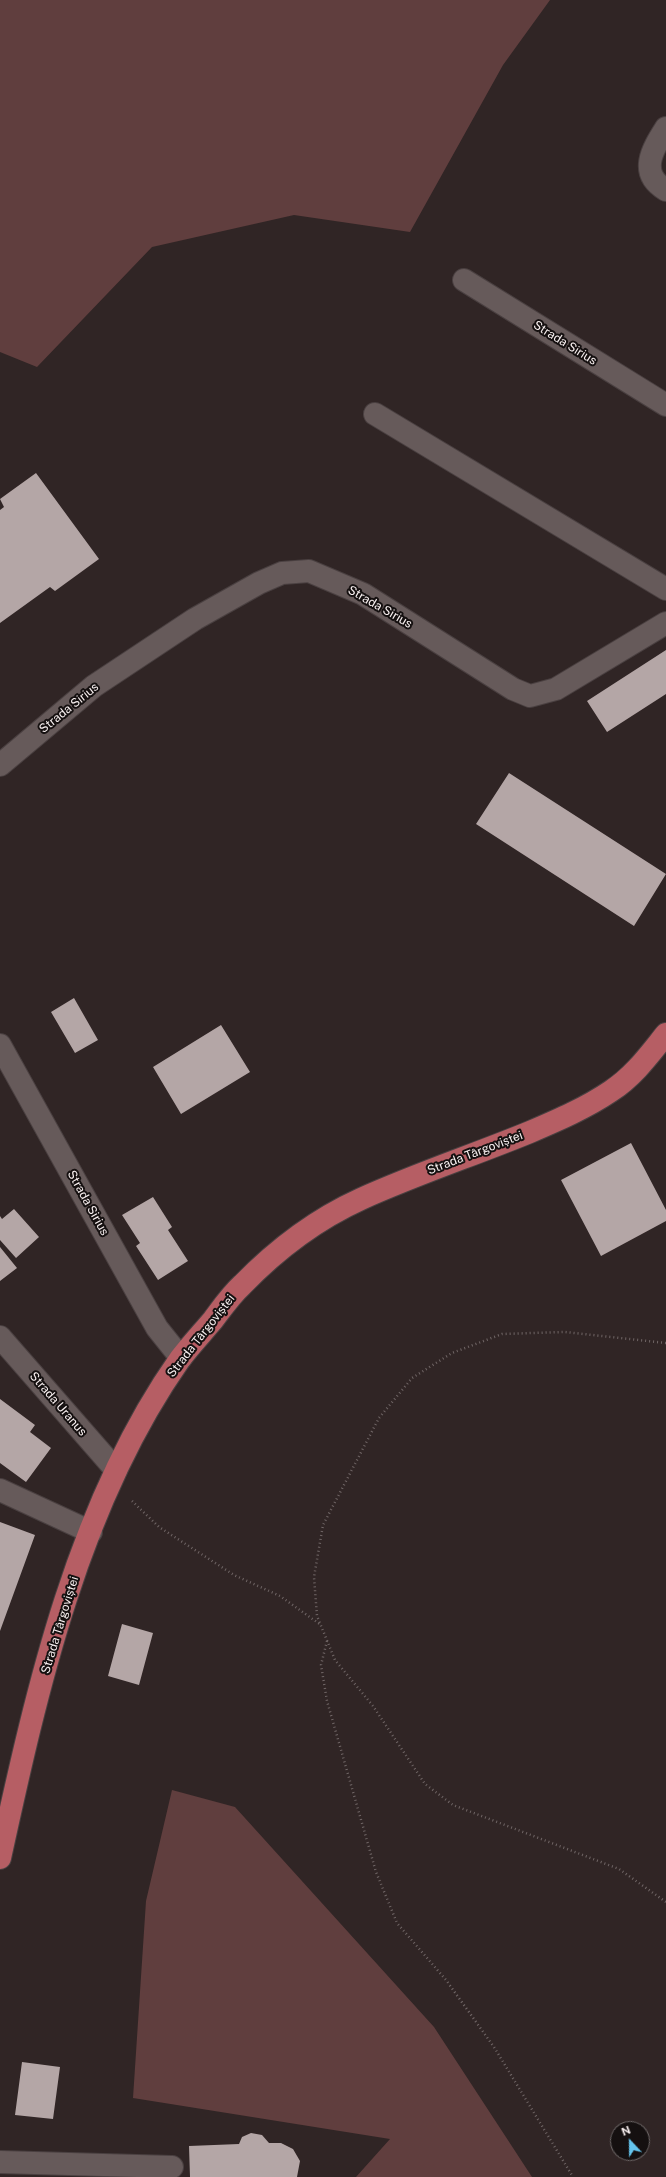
<!DOCTYPE html>
<meta charset="utf-8">
<style>
body{margin:0}
#map{position:relative;width:666px;height:2177px;overflow:hidden;background:#302525;font-family:"Public Sans",sans-serif}
canvas{display:block}
.north{position:absolute;left:610px;top:2121px;width:40px;height:40px;box-sizing:border-box;background:#151010;border:1px solid #706a6a;border-radius:50%;rotate:338deg;font-size:11px;font-weight:700;line-height:16px;text-align:center;color:#f9f1f1}
.north::after{content:'';display:block;margin:auto;width:14px;height:18px;background:#64c5ee;clip-path:polygon(50% 0,100% 100%,50% 72%,0 100%)}
</style>
<div id="map">
<canvas width="666" height="2177"></canvas>
<div class="north">N</div>
</div>
<script>
const context = document.querySelector('canvas').getContext('2d');
context.lineJoin = 'round';
function fill(path, color) { context.fillStyle = color; context.fill(path, 'evenodd'); }
function stroke(path, color, width, dash) { context.strokeStyle = color; context.lineWidth = width; context.lineCap = dash ? 'butt' : 'round'; context.setLineDash(dash || []); context.stroke(path); }
function drawText(font, color, halo, rows, align = 'center') {
  context.font = font + ' "Public Sans",sans-serif'; context.lineWidth = 4; context.setLineDash([]); context.textBaseline = 'middle'; context.strokeStyle = halo; context.fillStyle = color; for (const [text, x, y, turn = 0] of rows) {
    context.save(); context.translate(x, y); context.rotate((+turn || 0) * Math.PI / 180); context.textAlign = isNaN(turn) ? turn : align; if (halo) context.strokeText(text, 0, 0); context.fillText(text, 0, 0); context.restore();
  }
}
const green = new Path2D(`
 M0 0H550L503 65 410 232 294 215 152 247 37 367 0 352Z
 M172 1790 235 1807 434 2027 532 2177H356L390 2139 133 2098 146 1901Z`);
const building = new Path2D(`
 M36 473 99 559 55 591 50 587 0 623V510L4 507 0 499Z
 M666 650V694L607 732 587 701Z
 M509 773 666 874 634 926 476 824Z
 M74 998 98 1040 75 1053 51 1012Z
 M221 1025 250 1072 181 1114 153 1067Z
 M631 1143 666 1210V1221L601 1256 561 1180Z
 M153 1197 172 1227 168 1230 188 1261 158 1280 136 1246 140 1243 122 1215Z
 M14 1209 39 1237 16 1258 0 1240V1216L2 1219Z
 M0 1247 17 1268 0 1281Z
 M0 1399 35 1425 30 1432 51 1448 26 1482 0 1463Z
 M0 1522 35 1535 0 1631Z
 M122 1624 153 1633 139 1685 108 1676Z
 M22 2062 60 2067 53 2119 15 2115Z
 M251 2133 262 2135 269 2143H281L293 2149 300 2161 297 2177H190L189 2146 239 2144 242 2137Z`);
const path = new Path2D(`
 M666 1343 565 1332 502 1334 452 1353 412 1378 379 1418 323 1525 314 1577 317 1616 335 1660 373 1706 425 1784 453 1805 619 1869 666 1902
 M132 1501 159 1527 234 1575 280 1596 321 1625
 M327 1641 321 1665 327 1701 376 1872 397 1923 446 1980 494 2047 573 2177`);
const minor = new Path2D(`
 M666 128C652 150 638 173 666 190
 M464 280 666 405
 M375 414 666 589
 M0 765 94 686 195 619 259 583 282 573 309 571 363 594 513 689 530 696 556 689 666 623
 M0 1045 157 1328 181 1358
 M0 1337 116 1470
 M0 1490 91 1532
 M0 2162 172 2167`);
const major = new Path2D(`
 M0 1858C37 1689 78 1504 180 1359 190 1346 202 1333 213 1320 222 1308 231 1295 242 1285 276 1250 317 1219 361 1199 416 1174 474 1155 530 1132 558 1120 586 1108 611 1091 634 1076 649 1055 666 1034`);
const streetNames = [
 ["Strada Sirius",565,343,32],
 ["Strada Sirius",380,607,30],
 ["Strada Sirius",69,708,-39],
 ["Strada Târgoviștei",475,1153,-21],
 ["Strada Sirius",88,1203,61],
 ["Strada Târgoviștei",201,1336,-52],
 ["Strada Uranus",58,1404,49],
 ["Strada Târgoviștei",60,1625,-73]
];
fill(green, '#603e3e');
fill(building, '#b4a6a6');
stroke(minor, '#4a4041', 24);
stroke(major, '#4a4041', 24);
stroke(path, '#706666', 2.5, [1, 3]);
stroke(minor, '#665a5a', 22);
stroke(major, '#b65e64', 22);
drawText('12px', '#f9f1f1', '#151010', streetNames);
</script>
